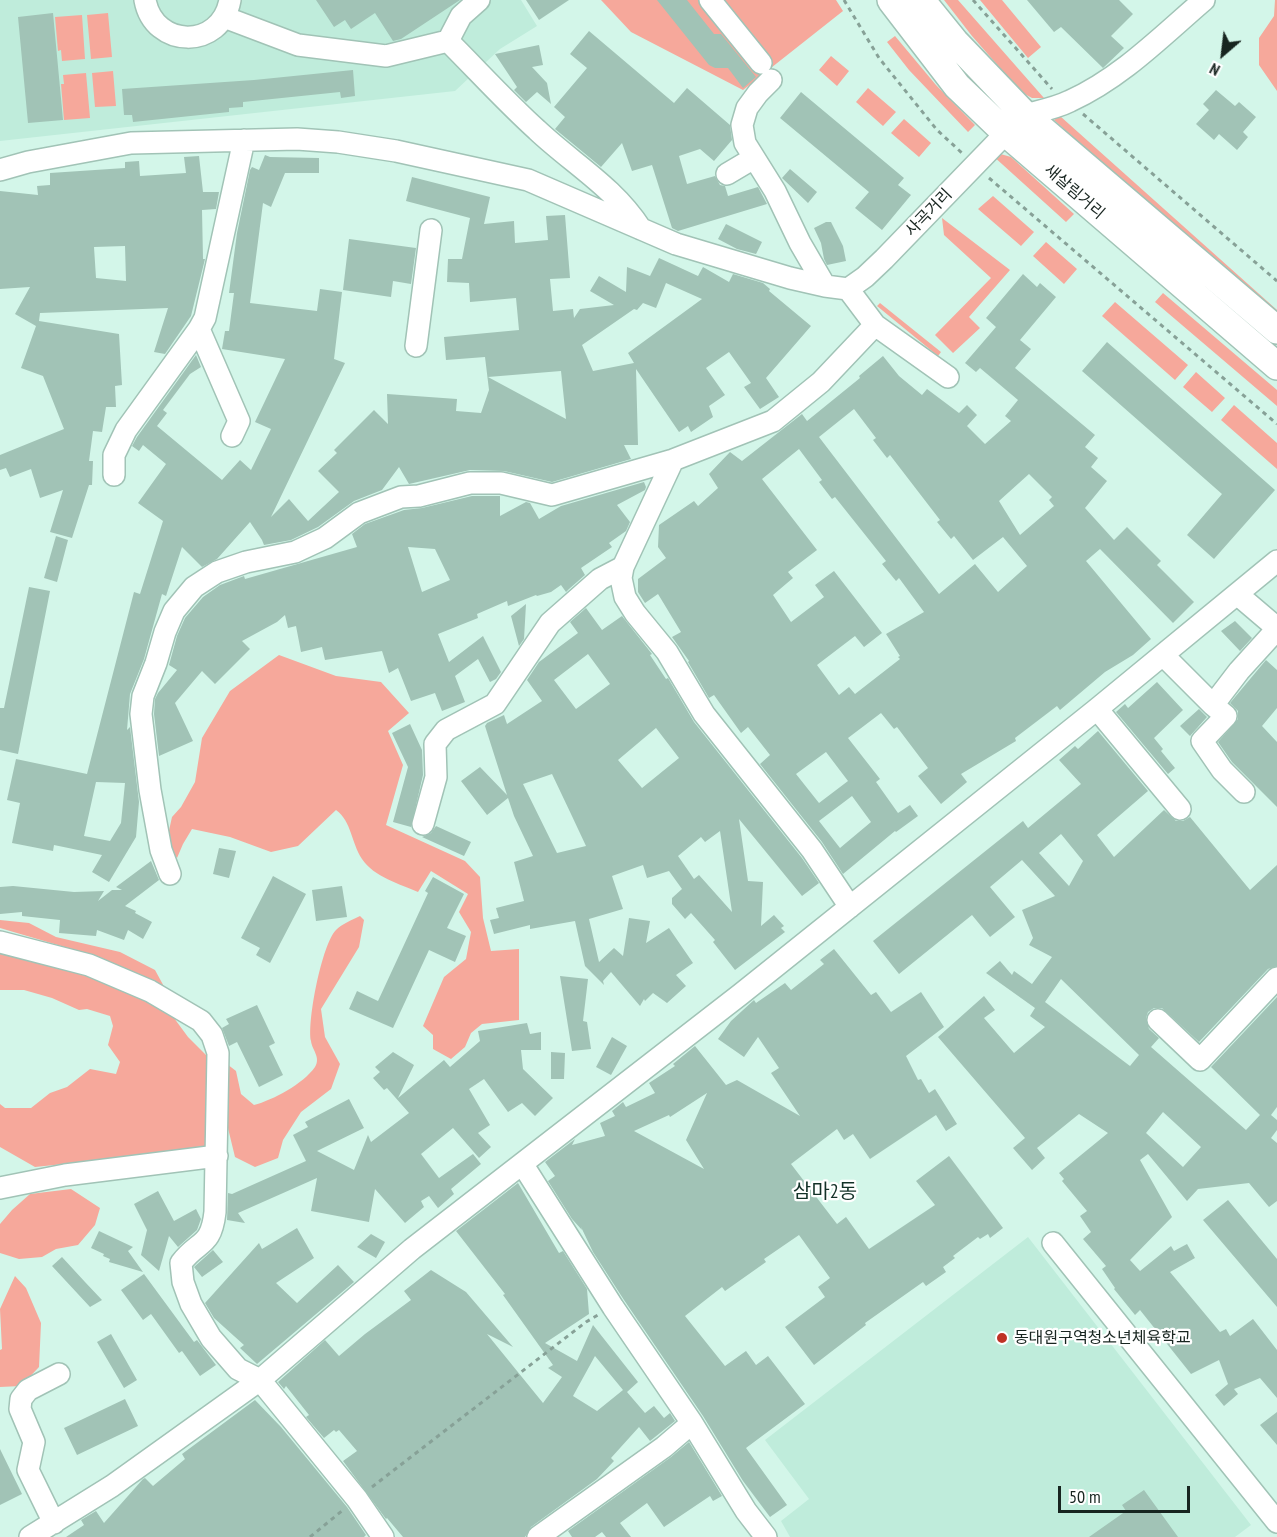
<!DOCTYPE html>
<meta charset="utf-8">
<style>
body{margin:0}
#map{position:relative;width:1277px;height:1537px;overflow:hidden;background:#d3f6e9;font-family:"PT Sans Narrow",sans-serif}
canvas{display:block}
.north{position:absolute;left:1193px;top:24px;width:60px;height:60px;-webkit-text-stroke:4px #fff;paint-order:stroke;rotate:208deg;font-size:16px;font-weight:700;line-height:24px;text-align:center;color:#182520}
.north::after{content:'';display:block;margin:auto;width:21px;height:27px;background:#182520;clip-path:polygon(50% 0,100% 100%,50% 72%,0 100%)}
.scale{position:absolute;left:1058px;top:1486px;width:132px;height:27px;box-sizing:border-box;border:3px solid #182520;border-top:0;padding-left:8px;font-size:18px;line-height:21px;white-space:nowrap;color:#182520;-webkit-text-stroke:4px #fff;paint-order:stroke}
</style>
<div id="map">
<canvas width="1277" height="1537"></canvas>
<div class="north">N</div>
<div class="scale">50 m</div>
</div>
<script>
const context = document.querySelector('canvas').getContext('2d');
context.lineJoin = 'round';
function fill(path, color) { context.fillStyle = color; context.fill(path, 'evenodd'); }
function stroke(path, color, width, dash) { context.strokeStyle = color; context.lineWidth = width; context.lineCap = dash ? 'butt' : 'round'; context.setLineDash(dash || []); context.stroke(path); }
function drawText(font, color, halo, rows, align = 'center') {
  context.font = font + ' "PT Sans Narrow","Noto Sans KR",sans-serif'; context.lineWidth = 4.5; context.setLineDash([]); context.textBaseline = 'middle'; context.strokeStyle = halo; context.fillStyle = color; for (const [text, x, y, turn = 0] of rows) {
    context.save(); context.translate(x, y); context.rotate((+turn || 0) * Math.PI / 180); context.textAlign = isNaN(turn) ? turn : align; if (halo) context.strokeText(text, 0, 0); context.fillText(text, 0, 0); context.restore();
  }
}
const built = new Path2D(`
 M0 0H521L537 26 500 49 455 91 0 141Z
 M1028 1237 1251 1525 1235 1537H790L781 1521 809 1499 765 1440Z`);
const green = new Path2D(`
 M601 0H836L843 11 743 90 631 32Z
 M958 0 1044 98H1032L1021 92 972 36 944 0Z
 M980 0H1002L1041 47 1028 58Z
 M1275 0H1277V91L1259 65V38L1274 16Z
 M108 13 112 57 91 59 87 15Z
 M82 15 85 59 62 61 61 50 58 51 55 17Z
 M895 36 936 85 975 125 968 132 909 70 887 42Z
 M831 56 849 71 837 86 819 70Z
 M113 71 116 106 95 107 92 73Z
 M86 73 90 118 64 120 61 84H64L63 75Z
 M868 88 896 112 883 126 856 102Z
 M1060 116 1277 310V319L1054 120Z
 M904 119 931 143 919 157 891 133Z
 M997 153 1011 157 1074 214 1066 222 992 155Z
 M993 196 1034 232 1021 246 978 209Z
 M942 218 1010 270 969 317 980 328 953 353 935 335 991 278 944 235Z
 M1046 242 1077 269 1064 284 1033 256Z
 M1163 293 1277 390V406L1155 302Z
 M1115 302 1188 365 1175 380 1102 316Z
 M880 303 941 352 938 356 877 306Z
 M1196 372 1225 398 1212 412 1183 387Z
 M1234 405 1277 443V469L1221 420Z
 M279 655 336 676 381 682 409 713 388 731 403 765 386 825 465 861 480 877 483 918 491 951 519 949V1020L482 1024 471 1033 465 1047 451 1059 433 1049V1035L423 1026 444 977 466 959 471 932 459 912 468 894 431 871 418 892C400 884 374 877 362 859 351 842 352 822 336 810L298 846 271 852 230 837 192 829 183 844 177 858 166 844 172 817 181 807 195 782 202 738 230 691Z
 M360 916 364 920 359 947 321 1009 325 1037 340 1064 331 1089 301 1112 283 1140 278 1158 255 1167 235 1157 226 1120 227 1064 236 1071 241 1094 254 1105C273 1100 303 1084 315 1067 321 1057 312 1050 311 1041 307 1021 322 944 336 930 342 924 352 920 360 916Z
 M0 920 29 923 56 937 120 952 155 970 167 992 102 958 0 928Z
 M0 947 111 982 152 999 174 1018 188 1037 208 1057 206 1145 198 1150 35 1167 0 1147V1104L5 1108H31L50 1093 67 1087 90 1069 116 1074 120 1062 108 1045 113 1026 110 1016 87 1009 79 1010 52 998 24 990H0Z
 M71 1189 100 1208 95 1225 78 1245 56 1249 42 1257 19 1259 0 1253V1224L12 1210 30 1194Z
 M15 1276 26 1288 41 1323 39 1367 21 1386 0 1387V1350L2 1349 0 1309Z`);
const building = new Path2D(`
 M316 0H460L401 39 393 41 375 13 351 29 345 20 334 27Z
 M526 0H569L539 20Z
 M657 0H687L714 34H721L756 77 743 88 728 68H715L709 65Z
 M1027 0H1119L1133 14 1111 36 1124 48 1103 68 1061 27 1054 32Z
 M53 13 63 120 28 123 18 17Z
 M589 31 674 103 687 88 730 125 732 140 714 161 700 149 679 156 687 184 715 176 720 185 725 186 728 196 758 187 767 204 678 231 672 228 652 165 632 171 622 143 601 167 555 129 565 117 554 107 587 68 570 54Z
 M539 45 543 65 532 67 547 83 551 104 537 92 526 102 514 90 517 87 495 54Z
 M353 70 355 96 341 98 340 92 243 102V107L229 108V112L133 122 132 115H124L122 89 254 80Z
 M1216 90 1235 106 1239 102 1256 117 1243 132 1248 137 1237 150 1219 134 1214 140 1196 124 1209 110 1203 104Z
 M801 92 904 178 898 185 911 195 882 230 855 208 869 192 780 118Z
 M265 155 270 157 319 158V173H285L271 207 263 203 250 303 317 311 320 289 342 292 334 359 345 363 271 517 289 499 308 521 339 492 318 471 337 453 334 450 374 410 388 424 387 394 457 399 456 411 481 413 489 390 485 357 446 360 444 337 519 330 516 298 470 302 469 283 447 282 448 259H462L470 218 406 201 412 177 490 197 484 224 514 221 515 243 548 240 546 216 565 215 570 278 550 279 553 311 573 309 574 318 580 309 614 305 590 291 599 276 626 292 627 267 650 276 659 258 698 276 703 267 729 282 733 274 763 283 770 289 769 291 811 326 766 378 779 397 760 409 744 387 751 383 729 352 706 368 725 395 709 406 713 417 691 432 688 426 679 432 636 369 638 445H624L631 459 552 482 504 471 470 470 409 484 399 467 382 490 354 501 318 527 291 540 264 545 262 540 250 522 217 559 202 567 182 547 166 596 162 594 144 659 130 694 127 730 130 727 139 802 136 837 109 882 92 872 102 855 54 845 53 851 12 843 20 803 7 800 16 759 87 774 134 592 140 594 163 521 138 503 166 464 143 445 139 451 132 446 137 437 196 355 201 367 190 374 163 410 167 413 157 426 222 480 240 460 251 470 271 429 255 422 285 359 222 349 225 331H229L234 293H229L237 233 250 170 252 167 259 170ZM666 283 702 299 628 353 634 363 593 371 582 345 634 309 637 310 643 303 656 308ZM561 371 566 419 488 377ZM96 782 125 783 121 823 110 841 84 836Z
 M199 156 203 192H219L216 209 202 210 203 259H205L191 316 165 354 154 352 168 308 40 313 39 321 119 334 122 385 115 386 116 407H106L102 432 93 431 89 461H93L92 485H89L72 538 50 532 63 490 40 498 31 469 10 477 6 468 0 470V455L64 429 43 376 21 368 36 326 15 314 30 287 0 289V191L38 195 37 186 50 185V173L125 168V162L139 161 140 176 186 173 184 157ZM125 246 126 281 96 278 94 247Z
 M790 169 817 192 808 203 782 178Z
 M826 222H831L843 246 846 261 827 265 824 259 821 243 814 228Z
 M726 224 762 242 756 254 737 249 718 239Z
 M349 239 416 248 411 284 393 281 391 297 343 290Z
 M1023 274 1037 287 1040 283 1056 297 1020 340 1031 349 1015 368 1095 435 1085 447 1098 458 1091 467 1107 481 1085 508 1114 540 1127 527 1161 561 1157 565 1194 602 1173 623 1100 549 1086 561 1151 639 1133 655 1105 672 1060 710 1057 706 1015 738 1016 741 961 774 967 782 941 804 918 776 928 768 897 727 894 729 881 713 848 738 880 779 876 782 898 813 910 805 918 816 896 832 895 831 843 874 822 842 760 764 770 755 748 727 741 733 714 695 709 698 688 662 689 661 672 637 681 632 658 594 645 603 638 592V579L666 558 658 547 659 525 694 501 698 506 718 488 709 474 730 452 742 461 802 414 807 421 860 378 859 376 883 356 899 376 922 395 927 389 959 413 967 405 977 415 967 426 985 444 1011 421 1005 416 1018 400 980 368 976 372 965 363 996 327 986 318ZM854 409 876 438 873 440 887 458 890 455 940 520 937 522 951 539 954 536 973 560 1003 537 1027 566 998 592 975 564 939 594 819 437ZM799 449 822 480 819 482 832 499 835 497 886 561 882 564 896 581 899 578 924 612 886 634 900 656 898 657 900 659 855 694 849 687 839 695 817 665 855 636 864 647 882 633 834 571 815 585 824 597 791 622 773 595 793 578 788 572 817 550 762 479ZM1029 474 1052 497 1049 500 1054 506 1020 535 999 501ZM826 752 848 781 819 803 796 774ZM852 796 871 822 840 848 819 821Z
 M1107 342 1275 490 1214 559 1187 535 1222 494 1082 371Z
 M644 482 646 487 645 490 617 505 630 522 626 531 609 543 612 547 581 568 585 575 569 589 566 592 561 585 551 592 537 596 536 595 508 606 507 601 477 614 478 618 438 634 449 662 483 636 501 672 496 679 490 682 478 659 455 676 465 702 442 711 435 693 411 701 398 668 389 673 382 651 325 660 322 647 301 652 296 626 288 628 285 615 277 622 242 641 250 649 215 684 202 671 175 703 193 741 159 756 154 714 155 699 158 693 177 670 169 665 177 636 185 618 203 597 220 585 244 576 245 579 357 547 352 534 365 524 404 510 422 508 472 496H500V516L526 502 530 503 539 519 561 506ZM408 547 435 549 450 580 422 592Z
 M56 536 68 540 57 582 44 578Z
 M29 587 50 591 18 754 0 750V708H4Z
 M526 604 524 639 519 646 511 616Z
 M586 608 602 630 622 616 652 654 650 655 666 679 668 678 694 722 802 858 819 883 802 896 739 819 748 881 763 882 761 926 774 915 784 926 781 928 785 932 735 970 713 942 715 940 691 913 685 919 672 904V898L682 889 669 871 647 878 643 865 612 876 623 909 589 919 599 962 614 948 623 956 629 918 650 921 646 943 669 928 693 963 676 975 686 986 667 1003 653 993 645 1001 644 999 640 1006 611 972 603 981 604 985 585 966 575 921 530 929V925L494 934 490 920 499 918 496 908 524 901 514 862 533 856 514 816 508 798 487 815 461 781 480 767 507 795 485 726 487 723 504 715 507 724 542 701 527 680 539 662 578 633 570 622ZM588 654 610 684 576 709 554 680ZM656 728 679 758 642 788 618 760ZM552 774 571 814 586 846 557 853 523 784ZM720 831 732 912 699 875 694 879 678 856 701 837 705 842Z
 M1235 621 1252 638 1240 651 1221 631Z
 M1266 660 1277 670V708L1262 726 1277 742V807L1232 762 1218 742 1238 719V711L1230 703Z
 M1157 682 1183 710 1154 738 1163 749 1161 751 1175 768 1168 774 1116 712 1125 704 1128 708Z
 M1199 709 1207 717 1190 736 1180 726Z
 M410 724 422 750 423 775 411 827 393 822 408 767 392 733Z
 M1098 731 1148 791 1097 835 1114 857 1164 810 1176 821H1183L1190 817 1250 890 1277 865V966L1268 969 1199 1042 1162 1008H1154L1148 1012 1146 1018 1149 1029 1159 1038 1151 1047 1246 1130 1260 1115 1211 1067 1277 997V1107L1271 1115 1277 1120V1130L1271 1138 1277 1143V1201L1269 1207 1249 1183 1198 1189 1187 1201 1148 1154 1140 1160 1172 1217 1130 1260 1140 1271 1171 1246 1174 1251 1187 1244 1195 1258 1170 1272 1220 1332 1226 1329 1230 1336 1253 1319 1277 1350V1398L1260 1378 1234 1389 1238 1394 1224 1406 1215 1395 1228 1384 1219 1360 1191 1374 1140 1310 1135 1315 1114 1289 1115 1288 1102 1269 1106 1266 1083 1239 1091 1232 1080 1216 1087 1211 1062 1181 1064 1179 1059 1173 1108 1133 1079 1114 1037 1148 1045 1158 1032 1170 1013 1148 1025 1138 938 1037 984 996 995 1010 984 1018 1014 1053 1045 1027 1030 1016 1035 1008 986 973 1000 961 1012 975 1014 971 1032 984 1052 957 1029 945 1033 938 1022 910 1055 896 1022 860 990 887 1015 917 990 937 972 915 899 974 873 941 1023 821 1028 828 1081 784 1059 760 1075 746 1078 749ZM1061 834 1083 861 1069 886 1039 853ZM1061 979 1139 1055 1130 1066 1045 1002ZM1163 1112 1201 1147 1183 1167 1146 1133Z
 M436 826 471 842 464 856 422 837 431 833Z
 M219 848 236 851 229 878 213 874Z
 M151 861 159 880 125 906 136 911 135 913 152 922 143 939 128 930 124 940 97 930 96 936 59 933 60 920 22 916V912L0 914V887L13 886 74 892 104 891 98 901 112 890H122L116 887Z
 M273 876 306 894 270 963 256 955 260 948 241 938Z
 M433 877 464 894 447 928 466 936 455 962 429 950 393 1028 349 1009 357 991 378 1001 428 893 425 891Z
 M342 886 347 917 316 921 312 890Z
 M834 949 871 995 876 992 891 1012 921 992 944 1027 906 1056 918 1080 921 1079 929 1093 935 1089 957 1124 946 1131 936 1115 870 1159 853 1134 844 1140 837 1129 791 1164 837 1224 846 1217 869 1249 935 1205 916 1181 949 1156 1003 1228 990 1238 988 1234 980 1239 978 1237 953 1256 955 1258 943 1267 946 1272 926 1286 923 1282 865 1323 866 1325 814 1365 785 1327 825 1297 818 1287 830 1278 799 1235 764 1259 766 1262 725 1291 722 1287 685 1316 725 1366 746 1351 756 1365 768 1356 805 1404 746 1448 787 1505 770 1517 743 1481 703 1416 624 1300 593 1252 581 1227 582 1230 572 1219 548 1181 555 1176 545 1162 575 1139 572 1145 605 1136 600 1123 615 1116 612 1111 623 1102 626 1107 655 1093 649 1083 675 1066 673 1064 695 1046 726 1085 737 1080 800 1116 771 1073 779 1068 758 1037 744 1057 718 1039 731 1021 754 1000 756 1003 785 983 791 990 824 964 820 960ZM707 1093 686 1140 704 1169 634 1131 669 1115 670 1117Z
 M560 976 588 979 583 1021 587 1022 591 1049 572 1051Z
 M257 1005 275 1043 269 1046 283 1075 259 1087 237 1042 229 1046 222 1028 229 1024 226 1019Z
 M527 1023 530 1034 541 1032V1050H521L523 1069 553 1098 535 1116 522 1103 508 1112 484 1079 469 1089 490 1125 478 1133 491 1147 479 1158 453 1128 421 1154 439 1178 473 1154 481 1164 451 1189 454 1194 438 1208 429 1196 421 1201 424 1207 405 1223 375 1189 369 1222 311 1211 317 1178 238 1213 245 1223 227 1220 228 1193 232 1194 306 1161 293 1135 308 1127 305 1122 349 1099 364 1128 317 1151 354 1170 368 1135 371 1142 409 1113 387 1088 384 1090 373 1078 380 1072 375 1067 393 1052 414 1065 398 1098 444 1060 450 1067 480 1041 478 1031Z
 M612 1037 627 1046 611 1075 596 1067Z
 M551 1052 565 1053 564 1079H551Z
 M518 1183 559 1253 563 1251 587 1289 589 1314 545 1343 577 1361 593 1325 638 1382 627 1392 645 1413 654 1406 664 1418 670 1413 675 1421 650 1441 639 1427 611 1458 614 1461 597 1479 531 1527 525 1537H403L387 1518 386 1519 343 1461 357 1451 339 1430 336 1432 334 1430 324 1438 306 1417 309 1415 286 1386 284 1389 278 1382 325 1340 339 1356 365 1334 411 1300 404 1291 431 1270 466 1292 513 1347 487 1334 543 1403 562 1377 548 1368 553 1365 503 1295 505 1294 456 1231ZM595 1356 623 1390 597 1411 573 1396Z
 M158 1191 174 1221 196 1209 201 1219 197 1230 178 1247 169 1236 159 1271 141 1255 147 1230 134 1204Z
 M1228 1200 1277 1259V1307L1203 1220Z
 M297 1228 314 1258 276 1283 297 1303 338 1265 354 1282 257 1364 240 1348 244 1345 214 1318 205 1303 259 1243 262 1249Z
 M99 1231 133 1247 128 1251 143 1272 109 1262 110 1259 103 1256 104 1254 91 1248Z
 M371 1234 385 1242 376 1258 357 1247Z
 M213 1250 223 1262 202 1277 194 1267Z
 M62 1257 85 1282 102 1300 90 1307 52 1266Z
 M144 1274 194 1342 197 1340 216 1365 200 1376 182 1351 179 1353 151 1314 143 1320 121 1290Z
 M111 1334 137 1380 124 1388 97 1342Z
 M125 1399 138 1426 77 1455 64 1428Z
 M255 1400 281 1427 347 1507 366 1535 364 1537H66L84 1525 81 1520 96 1511 104 1523 143 1479 145 1478 153 1486 185 1459 182 1454Z
 M1277 1412V1445L1260 1425Z
 M689 1442 722 1496 713 1501 710 1496 664 1527 647 1503 620 1523 631 1537H606L602 1532 595 1537H572L568 1531 671 1457Z
 M0 1449 22 1494 0 1505Z
 M1144 1490 1178 1537H1089L1126 1511 1122 1505Z`);
const path = new Path2D(`
 M844 0 879 58 937 130 962 153
 M973 0 1052 89
 M1083 114 1277 281
 M989 178 1277 424
 M372 1487 586 1322 598 1315
 M310 1537 343 1510`);
const minor = new Path2D(`
 M145 0C154 49 221 50 230 0
 M710 0 761 63
 M224 17 298 45 386 56 448 41C478 71 506 102 537 130 573 164 613 186 641 229
 M448 41 461 16 479 0
 M771 80 758 93 747 108 742 125 745 143 775 191 800 243 825 286
 M1025 115C1040 111 1056 108 1070 101 1121 78 1162 36 1204 0
 M0 170 28 162 131 143 297 139 338 142 396 151 528 180 676 244 790 278 825 286 848 289 875 325 948 377
 M727 174 754 158
 M848 289 865 277 884 259 1006 133
 M199 329 239 421 232 436
 M416 346 431 230
 M673 460 623 567 621 578 625 597 635 613 667 652 704 714 812 850 850 907
 M114 475V455L126 430 199 329 205 318 244 140
 M1237 594 1277 628
 M1163 655 1213 705
 M1097 709 1180 809
 M1244 792 1222 770 1202 741 1226 716 1213 705 1239 671 1277 629
 M423 824 436 777 435 744 446 730 495 704 550 623 600 579 623 567
 M170 874 161 850 150 790 141 714 143 696 156 663 165 632 174 611 194 587 217 572 246 562 295 552 325 538 359 513 401 497 419 496 470 483H501L552 495 673 460 773 421 821 382 875 325
 M0 942 89 965 150 991 201 1021 212 1035 218 1053 215 1212C211 1248 198 1240 181 1263L183 1282 191 1304 211 1338 238 1369 260 1380 357 1499 383 1537
 M1158 1020 1200 1060 1277 978
 M523 1165 613 1307 692 1423 746 1511 766 1537
 M0 1188 65 1175 217 1156
 M1053 1243 1277 1522
 M54 1523 28 1470 34 1442 20 1409 21 1399 28 1390 59 1374
 M30 1537 112 1486 260 1380 412 1249 741 994 1097 709 1277 561
 M538 1537 664 1447 692 1423`);
const major = new Path2D(`
 M891 0 957 86 1006 133 1277 366
 M921 0 955 42 1025 115 1277 330`);
const markers = [
 [1002,1338,6,"#bf3225"]
];
const streetNames = [
 ["새살림거리",1074,192,41],
 ["사곡거리",929,213,-46]
];
const poiNames = [
 ["동대원구역청소년체육학교",1014,1338]
];
const quarterNames = [
 ["삼마2동",825,1192]
];
fill(built, '#bfecdb');
fill(green, '#f6a89b');
fill(building, '#a1c3b6');
stroke(minor, '#a1c3b6', 24);
stroke(major, '#a1c3b6', 30);
stroke(path, '#87a197', 3, [4.5, 4.5]);
stroke(minor, '#fff', 21);
stroke(major, '#fff', 27);
for (const [x, y, r, color] of markers) { const dot = new Path2D(); dot.arc(x, y, r, 0, 2 * Math.PI); context.fillStyle = color; context.fill(dot); stroke(dot, '#fff', 2); }
drawText('16px', '#182520', '#fff', streetNames);
drawText('16px', '#182520', '#fff', poiNames, 'left');
drawText('20px', '#123127', '#fff', quarterNames);
</script>
